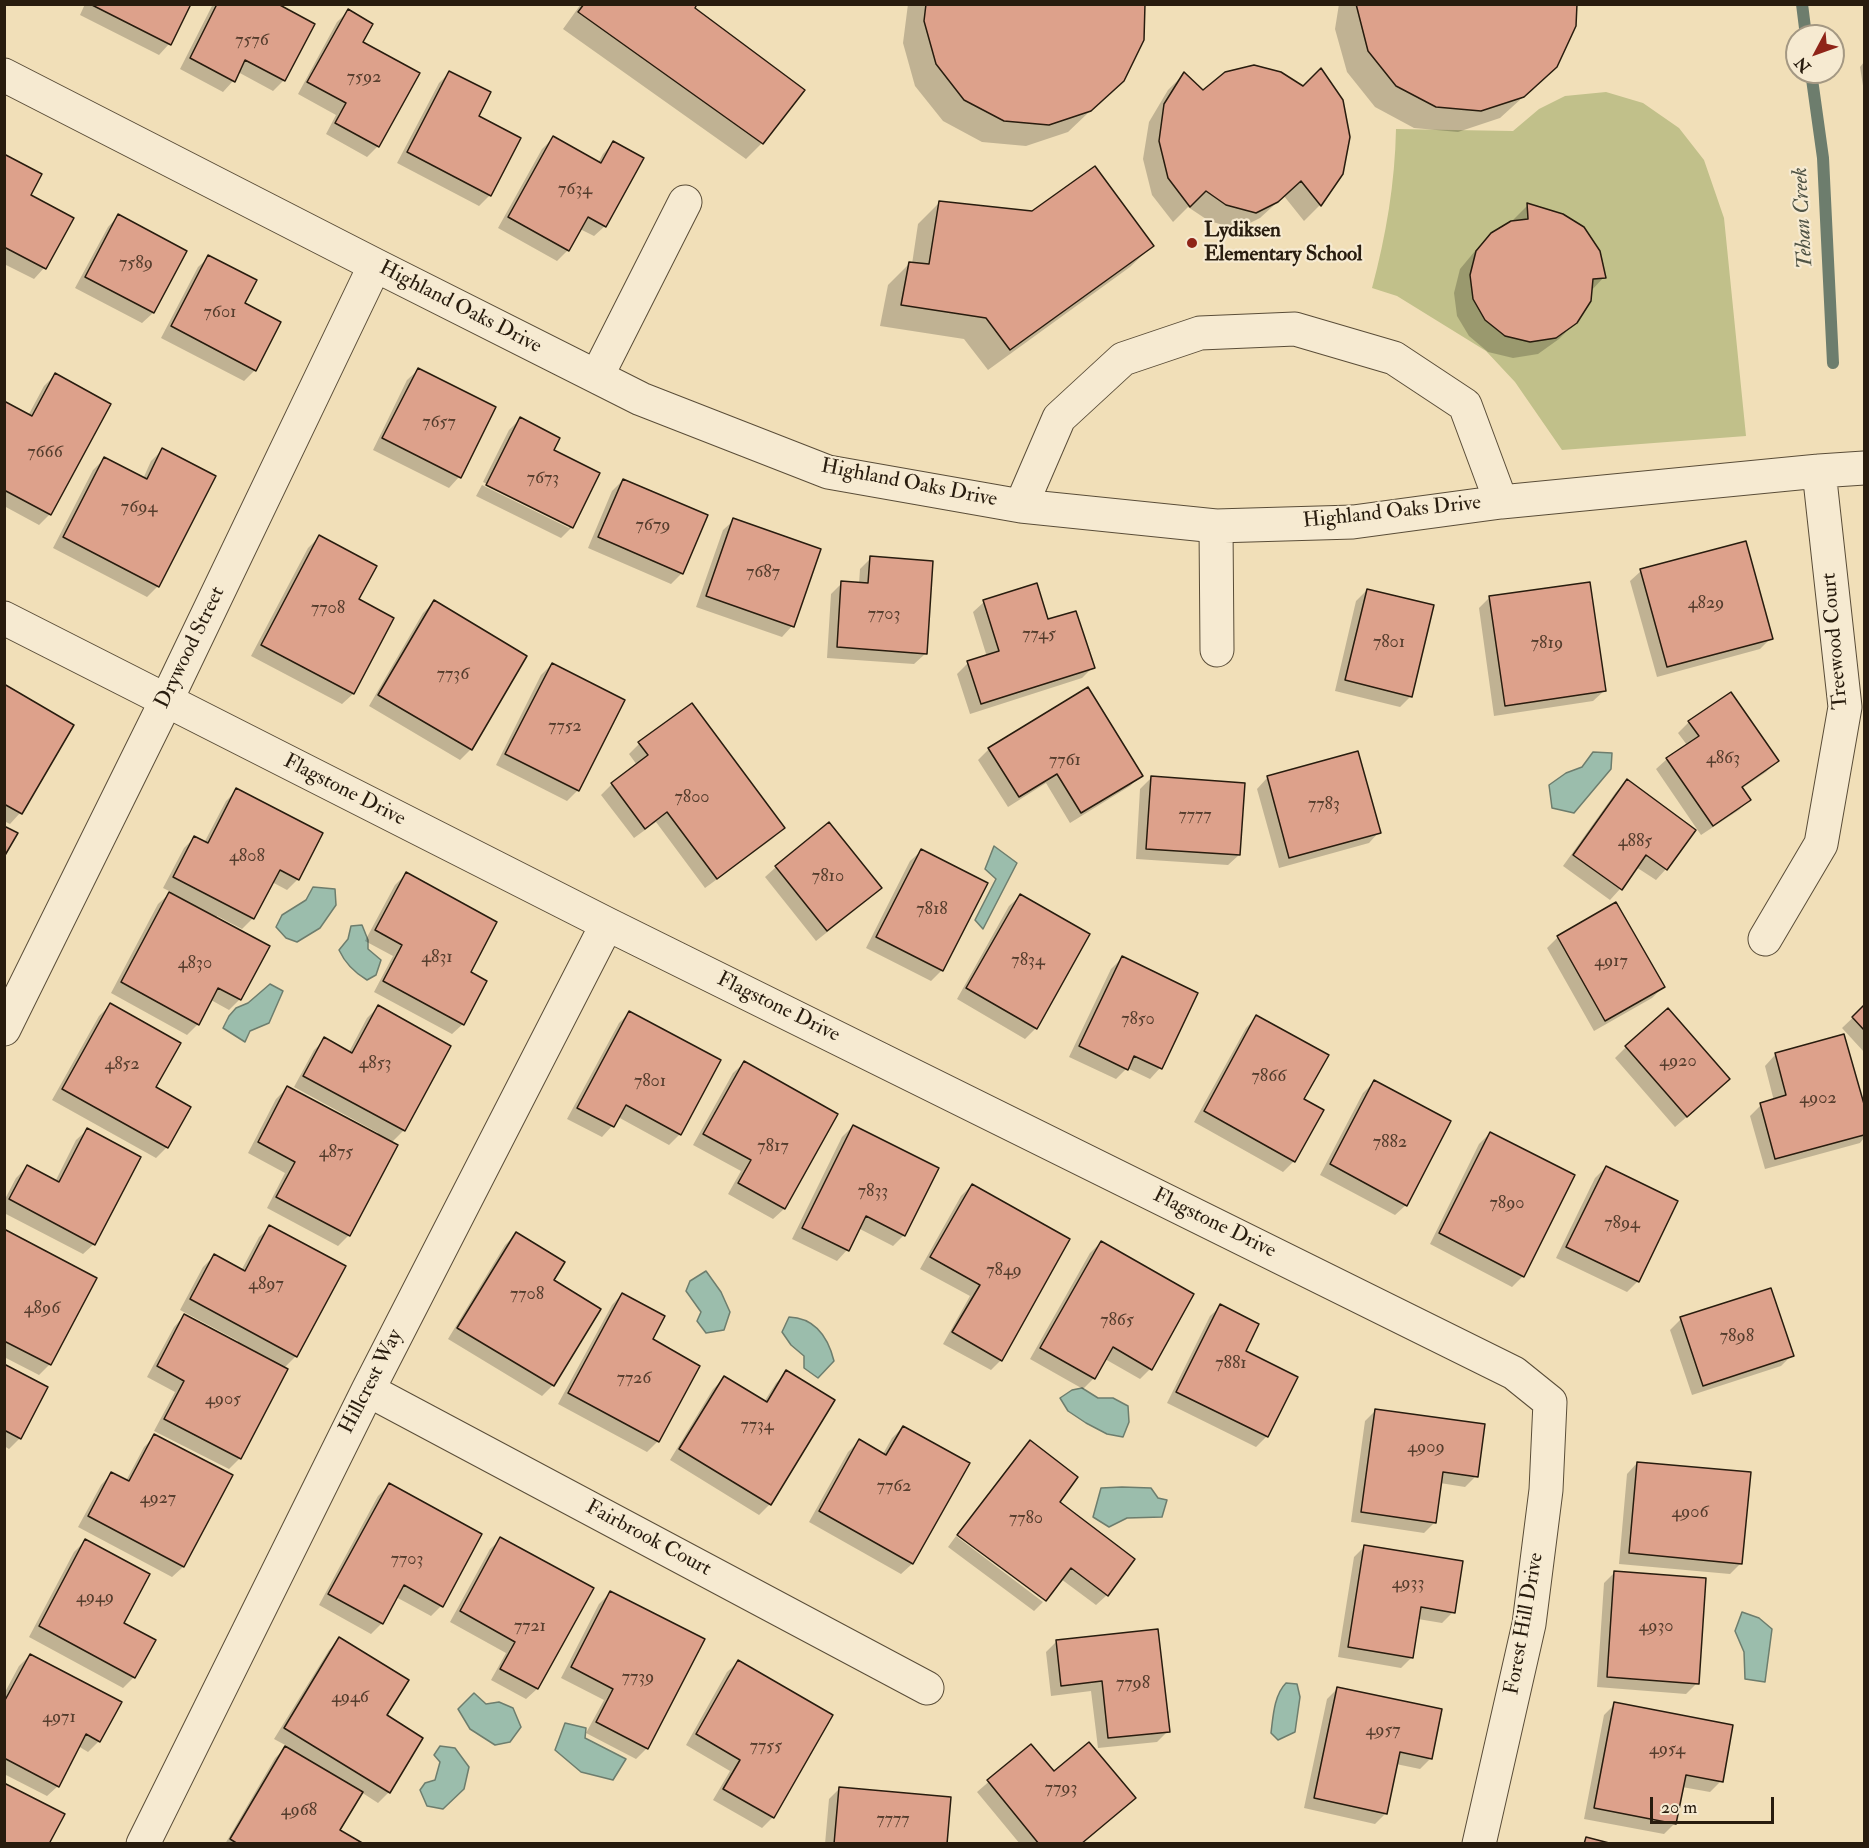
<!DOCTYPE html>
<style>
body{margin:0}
#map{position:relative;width:1869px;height:1848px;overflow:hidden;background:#f1dfb8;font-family:"IM FELL Double Pica",serif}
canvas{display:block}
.frame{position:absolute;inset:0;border:6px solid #281c0e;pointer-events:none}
.north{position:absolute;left:1785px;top:24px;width:60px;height:60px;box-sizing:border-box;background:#f6ead1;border:2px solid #a49883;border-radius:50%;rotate:229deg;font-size:16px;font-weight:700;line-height:24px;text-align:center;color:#281c0e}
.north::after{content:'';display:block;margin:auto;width:21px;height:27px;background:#8f2418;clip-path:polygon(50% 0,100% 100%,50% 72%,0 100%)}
.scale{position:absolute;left:1650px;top:1797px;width:124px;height:27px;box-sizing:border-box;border:3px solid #281c0e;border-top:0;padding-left:8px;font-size:18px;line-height:21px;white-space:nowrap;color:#281c0e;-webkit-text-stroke:4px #f6ead1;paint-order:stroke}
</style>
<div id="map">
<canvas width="1869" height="1848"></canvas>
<div class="frame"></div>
<div class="north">N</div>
<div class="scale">20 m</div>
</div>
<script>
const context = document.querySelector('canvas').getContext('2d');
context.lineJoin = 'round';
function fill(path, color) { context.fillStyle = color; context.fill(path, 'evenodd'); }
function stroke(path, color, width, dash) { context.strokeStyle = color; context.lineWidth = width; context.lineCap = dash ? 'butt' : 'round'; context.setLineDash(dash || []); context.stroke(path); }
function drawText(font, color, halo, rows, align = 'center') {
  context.font = font + ' "IM FELL Double Pica",serif'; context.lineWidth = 4.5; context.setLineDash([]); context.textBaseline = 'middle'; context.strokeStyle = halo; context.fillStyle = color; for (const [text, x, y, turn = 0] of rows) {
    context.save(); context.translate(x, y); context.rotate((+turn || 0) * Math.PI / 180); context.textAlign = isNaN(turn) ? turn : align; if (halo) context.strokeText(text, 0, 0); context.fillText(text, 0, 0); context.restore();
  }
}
const green = new Path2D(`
 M1606 92 1643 103 1679 128 1704 160 1724 218 1746 436 1562 450 1515 382 1486 351 1397 296 1372 288C1386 236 1395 183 1396 129L1513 131 1539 109 1565 96Z`);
const water = new Path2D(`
 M1593 752 1612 753 1611 769 1574 813 1552 808 1549 785 1566 773 1582 767Z
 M994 846 1017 863 983 929 975 920 996 879 985 869Z
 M313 887 335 889 336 905 320 928 297 942 286 938 276 927 282 915 306 900Z
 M362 925 368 940V949L381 960 376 975 367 980C355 973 345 963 339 950L348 939 351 926Z
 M270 984 283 991 269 1023 250 1031 245 1042 223 1028 229 1016 236 1008 248 1003Z
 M706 1271 721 1292 730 1312 724 1330 706 1333 697 1321 701 1312 686 1291 690 1281Z
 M789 1317C815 1318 828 1337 834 1361L818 1378 804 1368V1356L791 1345 782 1332Z
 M1082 1388 1098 1398H1113L1128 1406 1129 1422 1123 1437 1107 1434 1086 1423 1068 1411 1060 1398 1072 1390Z
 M1122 1487 1151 1488 1158 1498 1167 1500 1162 1517 1127 1518 1109 1527 1093 1517 1101 1488Z
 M1742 1612 1759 1618 1772 1629 1765 1682 1745 1679 1744 1652 1735 1631Z
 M1286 1683 1297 1684 1300 1697 1295 1732 1278 1740 1271 1733C1273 1717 1274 1695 1286 1683Z
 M474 1693 486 1704 499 1702 513 1708 521 1727 510 1742 495 1745 470 1729 458 1709Z
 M565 1723 586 1728 585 1738 626 1759 613 1780 581 1772 555 1750Z
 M440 1746 455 1748 469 1767 464 1789 443 1809 427 1806 420 1790 425 1783 435 1780 440 1762 434 1755Z`);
const shadow = new Path2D(`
 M85 4H189L169 44 159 55 80 15Z
 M213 4H274L284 80 273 91 238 72 233 81 223 92 180 69Z
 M581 4H695L693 9 762 143 746 159 563 29Z
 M908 4H1143L1108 94 1068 132 1026 146 982 142 943 121 915 86 903 43Z
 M1339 4H1575L1533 88 1500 118 1458 132 1414 128 1375 107 1347 72 1335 29Z
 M348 11 361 42 418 74 377 147 367 157 326 134 336 115 298 94 337 22Z
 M1864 62V92L1860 67Z
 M450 72 477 117 490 195 479 206 397 163 439 83Z
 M1184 74 1203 92 1341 174 1320 205 1304 221 1284 196 1260 218 1238 229 1209 221 1188 207 1173 222 1152 195 1143 159 1149 122 1168 90Z
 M553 138 598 163 603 154 613 143 605 226 594 236 580 229 568 250 557 261 498 228 542 149Z
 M4 155 29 196 72 218 44 268 34 279 4 264Z
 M940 202 1152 246 1130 267 988 370 964 339 880 326 888 285 910 263 912 264 918 224Z
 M1528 205 1604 277 1591 291 1576 322 1559 339 1538 354 1513 358 1488 352 1469 336 1457 316 1454 293 1460 269 1475 251 1492 234 1512 221Z
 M118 216 185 251 153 313 142 323 75 288 108 227Z
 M209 257 243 304 255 370 244 381 161 338 198 267Z
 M418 370 459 477 449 488 373 450 407 380Z
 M55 375 50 514 39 525 4 506V403L28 416 44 386Z
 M520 419 552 451 598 473 572 527 561 538 476 496 482 485 569 528V525L483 482 509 430Z
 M162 450 158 586 147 597 53 548 93 470 104 459 143 479 151 461Z
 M623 480 682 573 671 584 588 548 612 491Z
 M734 520 792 626 782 637 696 607 723 530Z
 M319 537 357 600 392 619 353 694 342 704 251 656 308 548Z
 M871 558 925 654 914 664 827 658 831 594 842 583 859 584 860 569Z
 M1641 571 1771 638 1760 649 1657 677 1630 581Z
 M1367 590 1411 696 1400 707 1335 691 1356 601Z
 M1490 597 1604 691 1593 701 1494 716 1479 608Z
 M434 602 525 656 471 749 460 760 369 706 423 613Z
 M984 602 1047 621 1093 667 1082 678 970 714 957 674 968 663 987 657 973 612Z
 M552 664 623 700 578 790 567 801 496 765 541 675Z
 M4 685 20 813 10 824 4 821Z
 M1689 722 1777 761 1766 772 1741 789 1749 800 1739 810 1701 835 1656 769 1667 759 1687 745 1678 733Z
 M639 744 783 828 772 839 705 888 656 822 634 838 601 795 612 784 637 765 629 754Z
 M989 749 1141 775 1130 786 1070 823 1046 783 1008 807 978 760Z
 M1357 753 1379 832 1369 843 1279 868 1257 789 1267 778Z
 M1151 778 1239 855 1228 865 1136 859 1140 789Z
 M1627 781 1666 869 1656 880 1636 867 1620 889 1610 900 1563 866 1616 792Z
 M237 790 321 834 297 880 287 890 272 882 253 918 242 929 217 916 216 919 240 999 229 1010 211 1000 198 1024 187 1035 111 993 158 904 171 892 163 888 184 848 194 838 204 843 226 801Z
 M921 851 942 970 931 981 866 948 910 861Z
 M776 867 880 888 869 899 816 941 765 877Z
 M406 874 469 972 463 1024 452 1034 374 992 393 956 365 941 395 885Z
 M1020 896 1036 1028 1025 1039 957 999 1009 906Z
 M1616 904 1663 987 1652 998 1594 1031 1547 948 1558 937Z
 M1122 958 1196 993 1160 1068 1150 1079 1127 1068 1116 1079 1069 1057 1111 969Z
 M110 1005 154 1088 167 1147 156 1158 52 1100 99 1016Z
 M378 1007 404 1130 391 1143 349 1235 338 1246 267 1208 285 1173 248 1153 276 1099 287 1088 377 1135 378 1133 294 1087 314 1050 325 1039 349 1052 367 1018Z
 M1864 1007V1052L1842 1028Z
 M629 1013 680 1134 669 1145 618 1117 612 1126 602 1137 567 1119 619 1023Z
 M1256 1017 1302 1100 1294 1161 1283 1172 1194 1122 1246 1028Z
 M1843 1036 1864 1110V1138L1860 1143 1765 1169 1750 1116 1761 1105 1774 1101 1765 1066 1775 1055Z
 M1626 1047 1718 1090 1675 1127 1615 1058Z
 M744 1063 836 1115 784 1209 773 1219 728 1194 741 1171 693 1145 733 1073Z
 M1374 1082 1406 1205 1395 1215 1320 1175 1363 1093Z
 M853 1126 904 1235 893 1246 858 1228 847 1250 837 1261 792 1239 842 1137Z
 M87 1130 94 1244 83 1254 4 1213V1201L16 1178 27 1167 55 1182 76 1140Z
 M1490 1133 1523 1276 1512 1287 1430 1244 1479 1144Z
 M1606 1167 1638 1281 1627 1292 1556 1258 1595 1178Z
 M972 1185 1001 1360 991 1370 943 1344 970 1296 920 1269 961 1196Z
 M270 1227 296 1356 284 1368 286 1369 239 1459 229 1469 154 1431 175 1392 147 1377 174 1327 184 1316 237 1344 238 1341 180 1310 203 1267 214 1256 241 1271 259 1237Z
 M4 1231 50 1364 39 1375 4 1357Z
 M516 1234 552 1281 599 1310 553 1385 542 1396 448 1339 505 1245Z
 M1101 1242 1150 1369 1140 1379 1105 1359 1094 1378 1083 1389 1030 1359 1090 1253Z
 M622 1294 651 1340 658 1441 647 1452 558 1404 612 1305Z
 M1221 1306 1244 1352 1296 1378 1267 1436 1256 1447 1167 1403 1210 1316Z
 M1681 1319 1792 1355 1781 1366 1692 1395 1670 1330Z
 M4 1366 20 1438 9 1449 4 1446Z
 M787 1372 770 1504 759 1515 670 1460 713 1389 724 1378 764 1402 776 1383Z
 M1375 1411 1476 1476 1465 1487 1440 1483 1435 1522 1424 1533 1351 1522 1365 1421Z
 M903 1427 968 1463 912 1564 901 1574 809 1522 848 1452 859 1441 883 1454 892 1438Z
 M155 1436 231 1476 183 1567 172 1577 78 1527 101 1485 111 1474 126 1481 144 1447Z
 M1030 1442 1058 1503 1107 1595 1096 1605 1061 1579 1045 1599 958 1534 1019 1453Z
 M1637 1463 1741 1563 1730 1574 1619 1564 1627 1474Z
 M389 1485 441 1606 431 1616 396 1597 382 1623 371 1634 319 1605 378 1496Z
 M956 1536 1043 1602 1034 1611 948 1547Z
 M501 1539 592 1589 537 1689 526 1699 491 1680 506 1653 450 1622 490 1549Z
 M85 1541 122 1623 134 1677 123 1688 29 1637 74 1552Z
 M1365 1546 1453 1612 1442 1623 1418 1619 1412 1657 1401 1668 1338 1657 1354 1557Z
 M1615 1572 1697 1683 1686 1694 1597 1687 1604 1583Z
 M610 1593 647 1748 636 1759 586 1733 604 1700 561 1678 599 1604Z
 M340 1639 385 1716 389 1792 378 1803 361 1792 338 1831 361 1844H225L275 1758 287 1746 274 1739 329 1650Z
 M1057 1641 1168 1731 1157 1742 1098 1748 1091 1691 1051 1696 1046 1652Z
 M30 1655 99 1741 88 1752 78 1746 58 1786 47 1796 4 1774V1694L19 1666Z
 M738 1662 773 1817 762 1828 713 1800 730 1771 686 1745 727 1672Z
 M1338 1688 1431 1758 1420 1769 1396 1764 1386 1813 1375 1824 1304 1808 1327 1699Z
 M1615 1704 1721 1781 1710 1792 1682 1787 1675 1823 1664 1834 1584 1819 1604 1715Z
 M1030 1746 1081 1844H1020L977 1792Z
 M840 1788 945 1844H825L829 1799Z`);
const stream = new Path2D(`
 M1802 4 1806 36
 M1811 72 1823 158 1833 363`);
const building = new Path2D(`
 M90 4H191L171 45Z
 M217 4H278L315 24 285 81 245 60 235 82 190 58Z
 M584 4H697L695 8 805 90 763 144 578 12Z
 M926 4H1145L1144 40 1124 81 1091 111 1049 125 1004 121 964 100 936 64 924 21Z
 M1356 4H1577L1576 26 1557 67 1524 97 1481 111 1436 107 1396 86 1368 51Z
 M348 9 373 24 363 42 420 73 379 147 335 123 346 103 307 82Z
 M1254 65 1281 72 1303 86 1321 68 1343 100 1350 137 1343 174 1321 206 1301 181 1278 202 1256 213 1226 205 1206 191 1190 207 1168 178 1159 141 1164 104 1184 72 1203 90 1225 72Z
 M449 71 491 92 479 116 521 138 491 196 407 152Z
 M553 136 601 163 613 141 644 158 606 227 588 217 569 251 508 217Z
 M4 154 42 174 31 195 74 218 46 269 4 247Z
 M1095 166 1154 246 1010 350 986 318 901 305 909 262 929 264 939 201 1032 211Z
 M1527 203 1563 214 1584 227 1600 251 1606 278 1593 279 1591 301 1577 323 1556 338 1530 342 1505 336 1485 320 1473 299 1470 275 1476 251 1491 233 1511 221 1528 219Z
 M118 214 187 251 154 313 85 277Z
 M208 255 257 280 245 303 281 322 256 371 171 326Z
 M418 368 496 407 461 478 382 438Z
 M55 373 111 404 51 515 4 490V401L32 416Z
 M520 417 560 438 554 450 600 473 573 528 486 485Z
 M162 448 216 476 159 587 63 537 104 457 147 479Z
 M623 479 708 515 683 574 598 537Z
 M733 518 821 549 794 627 706 596Z
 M319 535 377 566 359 599 394 618 354 694 261 645Z
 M1746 541 1773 639 1667 667 1640 569Z
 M870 556 933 561 927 654 837 647 841 581 868 583Z
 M1590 582 1606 691 1505 706 1489 596Z
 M1037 583 1048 619 1076 611 1095 668 981 704 967 661 999 651 983 600Z
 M1367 589 1434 605 1412 697 1345 680Z
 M434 600 527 656 472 750 378 695Z
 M552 663 625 700 579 791 505 754Z
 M4 684 74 725 22 814 4 804Z
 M1088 687 1143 776 1081 813 1057 774 1019 797 988 748Z
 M1731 692 1779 761 1742 787 1751 800 1713 826 1666 758 1699 736 1688 721Z
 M692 703 785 828 717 879 667 812 645 829 611 783 648 755 638 742Z
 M1358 751 1381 833 1289 858 1267 776Z
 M1151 776 1245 783 1240 855 1146 849Z
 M1627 779 1696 830 1667 870 1646 855 1622 890 1573 855Z
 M236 788 323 833 299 880 280 870 254 919 173 877 194 836 208 843Z
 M829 822 882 888 827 931 775 866Z
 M4 826 18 833 4 857Z
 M921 849 988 883 943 971 876 937Z
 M406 872 497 922 471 972 487 981 464 1025 383 981 402 945 375 930Z
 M169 892 270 946 241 1000 218 988 199 1025 121 982Z
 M1020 894 1090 934 1037 1029 966 988Z
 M1616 902 1665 987 1605 1021 1557 936Z
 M1122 956 1198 993 1162 1069 1134 1056 1128 1070 1079 1046Z
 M110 1003 181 1043 156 1087 191 1107 168 1148 62 1089Z
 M378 1005 451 1046 405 1131 303 1076 324 1037 352 1053Z
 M1864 1005V1030L1852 1017Z
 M1668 1008 1730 1079 1687 1117 1625 1046Z
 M629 1011 721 1060 681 1135 626 1105 614 1127 577 1108Z
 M1256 1015 1329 1055 1304 1099 1324 1110 1295 1162 1204 1111Z
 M1844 1034 1864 1104V1135L1775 1159 1760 1103 1786 1095 1775 1053Z
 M744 1061 838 1114 785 1209 738 1183 751 1160 703 1134Z
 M1374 1080 1451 1121 1407 1206 1330 1164Z
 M287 1086 398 1145 350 1236 276 1197 295 1162 258 1142Z
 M853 1125 939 1168 905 1236 866 1216 849 1251 802 1228Z
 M87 1128 141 1157 95 1245 9 1199 27 1165 59 1182Z
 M1490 1132 1575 1175 1524 1277 1439 1233Z
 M1606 1166 1678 1201 1639 1282 1566 1247Z
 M972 1184 1070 1239 1002 1361 952 1332 980 1285 930 1257Z
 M269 1225 346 1266 297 1357 190 1299 214 1254 245 1271Z
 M4 1229 97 1278 51 1365 4 1341Z
 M516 1232 565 1262 554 1280 601 1309 554 1386 457 1328Z
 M1101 1241 1194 1294 1152 1370 1113 1347 1095 1379 1040 1348Z
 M1771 1288 1794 1356 1703 1386 1680 1317Z
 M622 1293 665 1316 653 1339 700 1366 659 1442 568 1393Z
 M1220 1304 1259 1324 1246 1351 1298 1377 1268 1437 1176 1392Z
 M184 1314 288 1369 241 1459 164 1419 184 1381 157 1366Z
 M4 1364 48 1387 21 1439 4 1430Z
 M786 1370 835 1400 771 1505 679 1449 724 1376 767 1402Z
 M1375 1409 1485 1424 1478 1477 1443 1472 1436 1523 1361 1512Z
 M903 1426 970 1463 913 1564 819 1511 859 1439 886 1455Z
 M154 1434 233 1475 184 1567 88 1516 111 1472 129 1481Z
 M1030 1440 1078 1477 1060 1502 1135 1559 1108 1596 1071 1568 1046 1601 957 1535Z
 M1637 1462 1751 1472 1742 1564 1629 1553Z
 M389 1483 482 1534 443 1607 404 1585 383 1624 328 1594Z
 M500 1537 594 1588 538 1689 500 1669 515 1642 460 1611Z
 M85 1539 150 1574 124 1623 156 1640 135 1678 39 1626Z
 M1364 1545 1463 1561 1455 1613 1421 1607 1413 1658 1348 1647Z
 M1614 1571 1706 1578 1699 1684 1607 1677Z
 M610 1591 705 1639 648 1749 596 1722 613 1689 571 1667Z
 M1158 1629 1170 1732 1108 1738 1102 1681 1061 1686 1056 1640Z
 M339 1637 409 1680 387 1715 423 1738 390 1793 284 1728Z
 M30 1654 122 1702 100 1742 86 1734 59 1787 4 1758V1702Z
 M738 1660 833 1715 774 1818 723 1789 740 1760 696 1734Z
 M1337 1687 1442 1709 1432 1759 1400 1752 1387 1814 1314 1798Z
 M1614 1702 1733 1725 1723 1782 1686 1775 1676 1824 1594 1808Z
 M1089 1742 1136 1798 1081 1844H1039L987 1780 1031 1744 1054 1771Z
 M285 1746 363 1792 340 1830 364 1844H238L230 1839Z
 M4 1783 65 1814 49 1844H4Z
 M839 1787 951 1797 947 1844H834Z
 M1586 1837 1613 1844H1584Z`);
const minor = new Path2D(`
 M4 75 375 265 641 399 828 472 1021 506 1216 526 1353 522 1501 502 1819 471 1864 468
 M597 376 685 202
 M1021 506 1059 418 1123 359 1200 333 1295 329 1394 358 1465 405 1501 502
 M1216 526 1217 650
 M4 618 607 924 1514 1373 1550 1402 1546 1490 1529 1624 1479 1844
 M1765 939 1821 844 1845 707 1819 471
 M4 1029 166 701 375 265
 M368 1390 927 1688
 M143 1844 368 1390 607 924`);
const markers = [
 [1192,243,6,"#8f2418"]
];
const numberNames = [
 ["7576",252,41],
 ["7592",364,78],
 ["7634",575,190],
 ["7589",136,264],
 ["7601",220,313],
 ["7657",439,423],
 ["7666",45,453],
 ["7673",543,479],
 ["7694",139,508],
 ["7679",653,526],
 ["7687",763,573],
 ["4829",1706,604],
 ["7708",328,609],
 ["7703",884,615],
 ["7745",1039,635],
 ["7801",1389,643],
 ["7819",1547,644],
 ["7736",453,675],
 ["7752",565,727],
 ["4863",1723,759],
 ["7761",1065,761],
 ["7800",692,798],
 ["7783",1324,805],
 ["7777",1195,816],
 ["4885",1635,842],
 ["4808",247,857],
 ["7810",828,877],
 ["7818",932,910],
 ["4831",437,958],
 ["7834",1028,961],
 ["4917",1611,962],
 ["4830",195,964],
 ["7850",1138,1020],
 ["4920",1678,1062],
 ["4853",375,1064],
 ["4852",122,1065],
 ["7866",1269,1077],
 ["7801",650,1082],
 ["4902",1818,1099],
 ["7882",1390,1143],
 ["7817",773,1147],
 ["4875",336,1153],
 ["7833",873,1192],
 ["7890",1507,1204],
 ["7894",1622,1224],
 ["7849",1004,1271],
 ["4897",266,1285],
 ["7708",527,1295],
 ["4896",42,1309],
 ["7865",1117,1321],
 ["7898",1737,1337],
 ["7881",1231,1364],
 ["7726",634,1379],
 ["4905",223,1400],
 ["7734",757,1426],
 ["4909",1426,1448],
 ["7762",894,1487],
 ["4927",158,1499],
 ["4906",1690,1513],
 ["7780",1026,1519],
 ["7703",407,1560],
 ["4933",1408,1584],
 ["4949",95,1598],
 ["7721",530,1627],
 ["4930",1656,1627],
 ["7739",638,1678],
 ["7798",1133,1684],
 ["4946",350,1698],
 ["4971",59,1718],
 ["4957",1383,1731],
 ["7755",766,1747],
 ["4954",1667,1750],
 ["7793",1061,1789],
 ["4968",299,1811],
 ["7777",893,1820]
];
const poiNames = [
 ["Lydiksen",1204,231],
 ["Elementary School",1204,255]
];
const streetNames = [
 ["Highland Oaks Drive",460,308,27],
 ["Highland Oaks Drive",909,484,11],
 ["Highland Oaks Drive",1392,513,-6],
 ["Treewood Court",1836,641,-95],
 ["Drywood Street",191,648,-64],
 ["Flagstone Drive",344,791,27],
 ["Flagstone Drive",778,1008,26],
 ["Flagstone Drive",1214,1224,26],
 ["Hillcrest Way",372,1382,-63],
 ["Fairbrook Court",648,1539,28],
 ["Forest Hill Drive",1525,1624,-80]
];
const waterNames = [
 ["Tehan Creek",1804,218,-93]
];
fill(green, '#c1c08a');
fill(water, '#9bbdac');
stroke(water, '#6d7d6d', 1.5);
fill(shadow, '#0003');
stroke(stream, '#6d7d6d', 12);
fill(building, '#dda18b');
stroke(building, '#281c0e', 1.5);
stroke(minor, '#5a4d38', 35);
stroke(minor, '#f6ead1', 33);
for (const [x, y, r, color] of markers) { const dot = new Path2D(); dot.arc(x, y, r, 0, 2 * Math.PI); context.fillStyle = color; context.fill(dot); stroke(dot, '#f6ead1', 2); }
drawText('18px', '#553d2d', null, numberNames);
drawText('bold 21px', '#281c0e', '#f6ead1', poiNames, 'left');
drawText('21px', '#281c0e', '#f6ead1', streetNames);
drawText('italic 22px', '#505445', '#f6ead1', waterNames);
</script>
